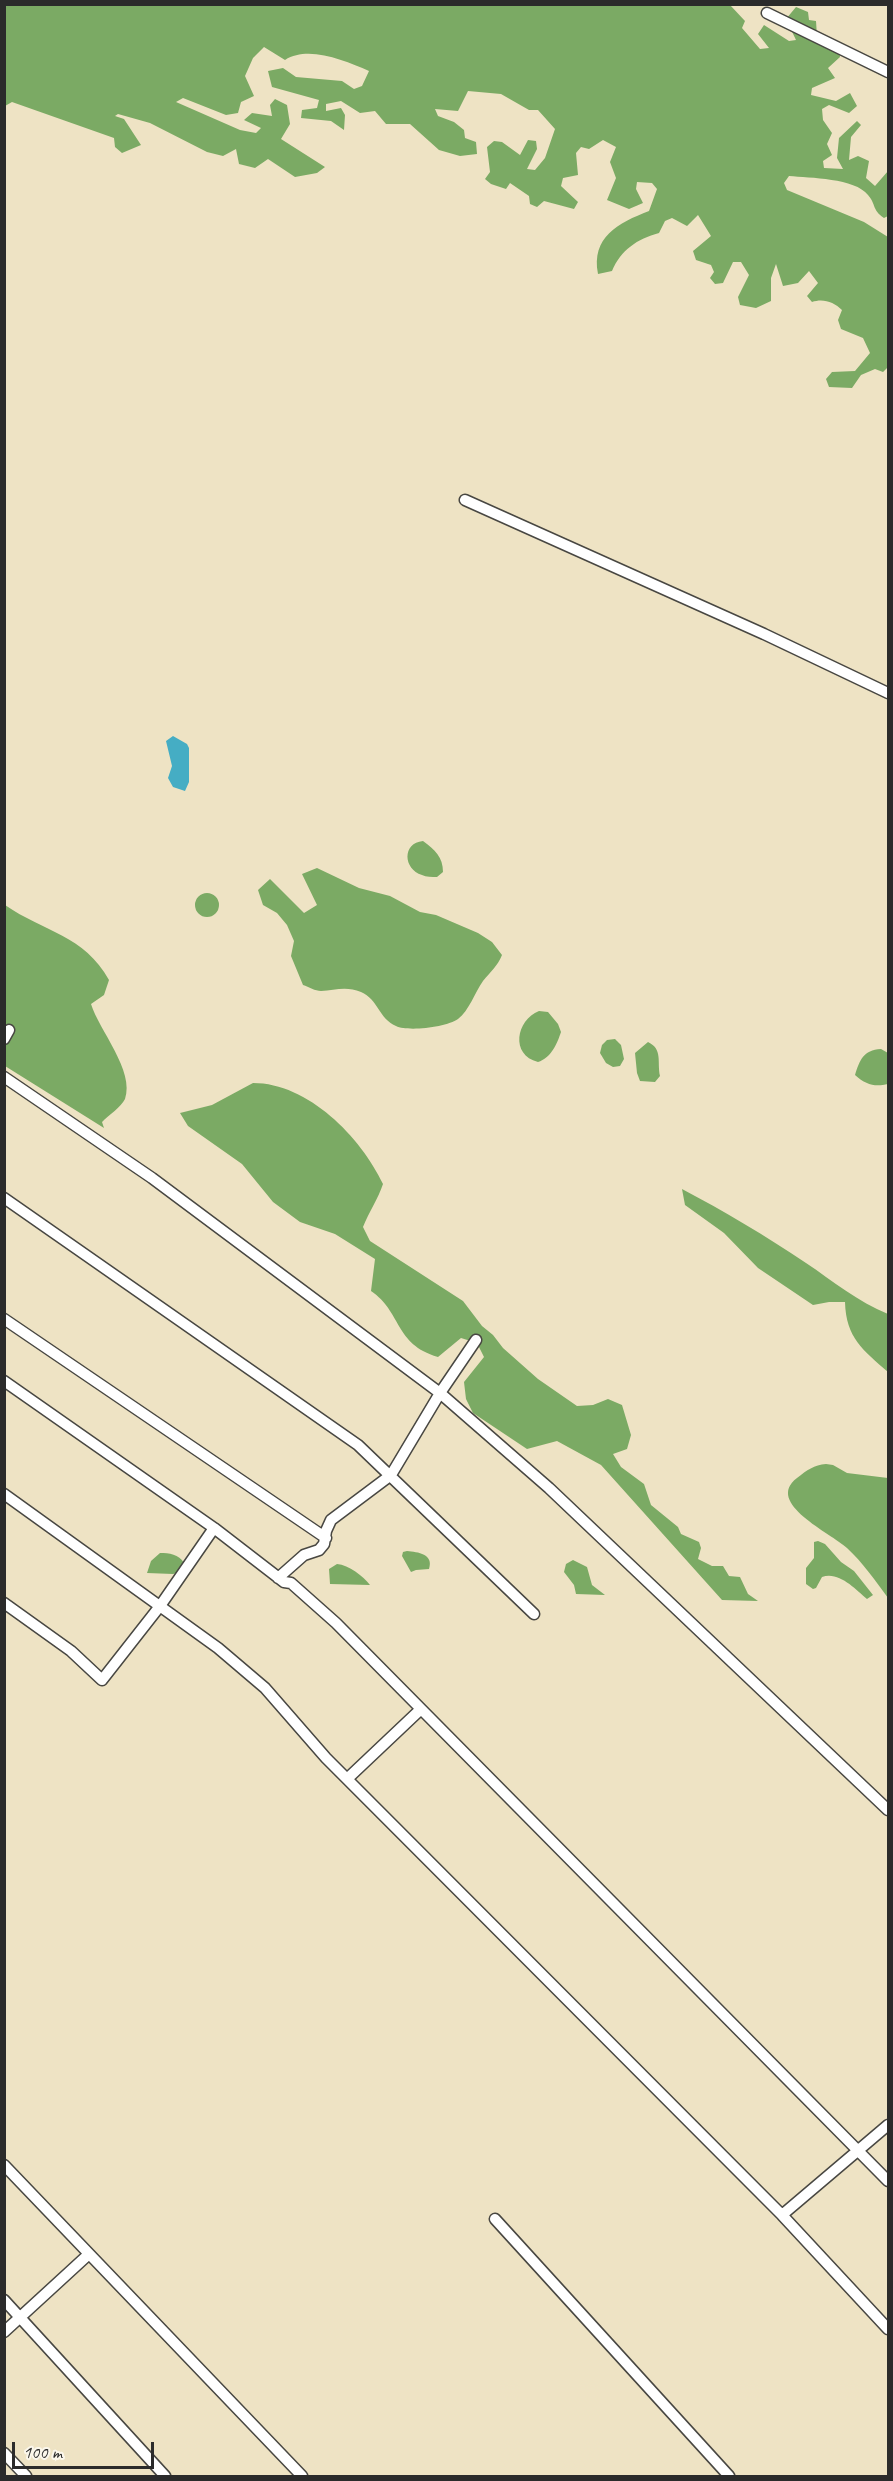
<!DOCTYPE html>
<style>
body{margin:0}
#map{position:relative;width:893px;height:2481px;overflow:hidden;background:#eee3c4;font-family:Caveat,sans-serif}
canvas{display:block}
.frame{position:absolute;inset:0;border:6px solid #2b2b2b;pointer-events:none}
.scale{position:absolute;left:12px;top:2442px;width:142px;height:27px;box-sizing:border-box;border:3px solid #2b2b2b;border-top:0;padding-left:8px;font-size:18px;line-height:21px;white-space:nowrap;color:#2b2b2b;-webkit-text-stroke:4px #fbf7ec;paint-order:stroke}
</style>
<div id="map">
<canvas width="893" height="2481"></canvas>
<div class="frame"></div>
<div class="scale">100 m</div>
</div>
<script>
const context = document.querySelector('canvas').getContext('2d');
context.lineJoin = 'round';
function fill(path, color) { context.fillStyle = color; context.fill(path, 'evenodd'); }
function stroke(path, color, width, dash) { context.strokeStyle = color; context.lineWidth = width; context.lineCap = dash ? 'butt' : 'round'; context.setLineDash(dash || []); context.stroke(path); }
const forest = new Path2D(`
 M5 5H730L745 21 742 28 760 49 769 48 758 34 764 25 789 41 796 40 786 19 796 7 808 12 809 20 816 21 817 36 827 49 839 50 840 57 828 68 835 78 812 88 811 95 836 101 850 93 857 106 849 113 829 105 822 109 823 120 832 133 827 144 832 155 823 161 824 168 843 169 837 158 839 138 857 121 861 125 851 137 849 160 858 156 869 161 866 178 875 186 888 171V216L884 218C872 210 876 204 868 195 855 178 810 178 789 176L784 183 787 190 864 222 888 237V367L883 372 875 369 861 375 852 388 829 387 826 379 832 372 855 371 870 353 863 338 841 329 838 320 842 310C834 302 823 298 812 302L807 296 818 283 809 271 798 283 783 286 776 264 771 278V301L756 308 740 305 738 297 749 275 741 262H733L723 283 715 284 710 278 714 272 711 265 696 260 693 251 711 236 698 215 687 226 672 218 665 221 659 233C637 239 621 250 612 271L598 274C591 237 618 223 649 211L657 189 652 183 637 182 636 189 643 203 629 209 607 200 616 178 610 162 616 147 603 140 589 149 581 147 576 153 578 175 563 178 561 186 578 202 574 209 544 201 537 207 530 204 529 196 510 183 506 189 491 184 485 179 490 172 487 147 494 141 502 142 520 155 528 140 536 141 537 149 527 169 535 170 545 158 555 129 538 110H529L501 94 468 91 458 111 435 109 438 116 454 122 464 130 465 138 476 142 477 154 460 156 439 150 410 124H386L375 111 360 113 341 101 326 104V111L341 108 345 115 344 130 331 121 301 118 302 110 317 108 319 100 272 87 268 71 283 68 296 77 342 81 354 89 362 86 369 71C345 61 309 45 285 60L264 47 253 58 245 76 254 96 241 102 238 113 226 115 183 98 176 102 240 130 256 133 261 128 244 120 252 113 272 116 270 105 275 99 287 105 290 124 281 139 325 167 317 173 295 177 268 159 255 168 239 164 236 149 223 156 207 152 150 123 118 114 115 116 124 119 141 145 122 153 115 147 114 138 12 102 5 106Z
 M423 841C435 850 443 857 443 872L437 877C432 877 426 877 422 875 403 869 402 843 423 841Z
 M317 868 359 888 390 896 420 912 436 915 478 933 492 942 502 955C497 967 491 971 483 981 475 992 469 1011 458 1019 447 1027 408 1032 396 1026 379 1019 378 999 361 992 347 986 335 990 321 991 315 991 309 987 303 985L291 956 294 941 287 925 277 913 263 905 258 890 270 879 304 913 317 905 302 874Z
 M195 905a12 12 0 1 1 24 0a12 12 0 1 1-24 0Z
 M5 905C44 932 84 935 109 980L104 995 91 1004C99 1030 135 1071 125 1099 121 1107 109 1115 102 1122L104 1128 5 1066Z
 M539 1011 548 1012 558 1024 561 1032C557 1044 551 1058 538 1062 510 1055 516 1020 539 1011Z
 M615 1039 621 1045 624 1059 620 1066 613 1067 606 1063 600 1053 602 1045 607 1040Z
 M648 1042C663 1049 657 1062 660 1076L655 1082 640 1081 637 1073 635 1053Z
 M881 1049 888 1053V1084C875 1087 866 1085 855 1075 860 1060 863 1050 881 1049Z
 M253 1083C308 1083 361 1137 383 1184 378 1199 369 1212 363 1227L370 1241 463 1301 482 1326 493 1335 503 1348 538 1379 577 1406 593 1405 608 1399 622 1405 631 1435 627 1449 613 1454 621 1467 644 1484 651 1505 678 1527 681 1534 699 1542 701 1548 698 1559 712 1566H723L729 1576 740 1577 748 1594 758 1601 722 1600 601 1465 557 1441 527 1449 473 1413 466 1399 464 1382 484 1357 477 1343 461 1338 438 1357C394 1344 402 1312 371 1291L375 1259 335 1234 300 1222 273 1202 242 1164 188 1126 180 1113 212 1105Z
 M682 1189C724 1211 766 1236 806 1263 833 1281 858 1302 888 1314V1372C863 1350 846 1338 845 1302H829L813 1305 758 1268 724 1233 685 1205Z
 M826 1464 833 1465 847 1473 888 1478V1598C875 1580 863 1563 847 1548 831 1533 764 1503 797 1478 807 1470 814 1465 826 1464Z
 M818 1541 825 1544 841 1562 854 1571 873 1595 867 1599C855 1589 839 1571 822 1577L816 1588 813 1589 806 1584V1568L814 1558V1542Z
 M407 1551C418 1552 434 1554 429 1569L416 1570 411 1572 402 1556 403 1552Z
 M160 1553C169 1553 179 1554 184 1563L181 1572 173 1574 147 1573 151 1561Z
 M573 1560 587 1567 592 1585 605 1595 576 1594 574 1585 564 1572 566 1564Z
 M337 1564C349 1565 363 1576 370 1585L330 1584 329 1569Z`);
const water = new Path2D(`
 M173 736 187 744 189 748V782L185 791 173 787 168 778 172 766 166 741Z`);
const street = new Path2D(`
 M767 13 888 72
 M465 500 764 634 888 693
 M4 1039 9 1030
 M4 1077 152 1178 440 1393 549 1488 888 1810
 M4 1198 358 1445 534 1614
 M4 1319 326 1538
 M4 1381 214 1528 284 1582 291 1583 336 1623 888 2181
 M4 1494 218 1648 265 1688 326 1758 782 2215 888 2329
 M278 1578 304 1555 319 1550 324 1544 326 1531 331 1520 391 1475 440 1393 476 1340
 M4 1603 71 1651 102 1680 160 1606 214 1528
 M347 1779 421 1709
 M4 2165 302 2476
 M782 2215 888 2125
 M495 2219 729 2476
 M4 2300 165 2476
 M4 2332 89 2254
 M4 2453 26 2476`);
fill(forest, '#7baa64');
fill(water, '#45adc4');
stroke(street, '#484742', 13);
stroke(street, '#fff', 10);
</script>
